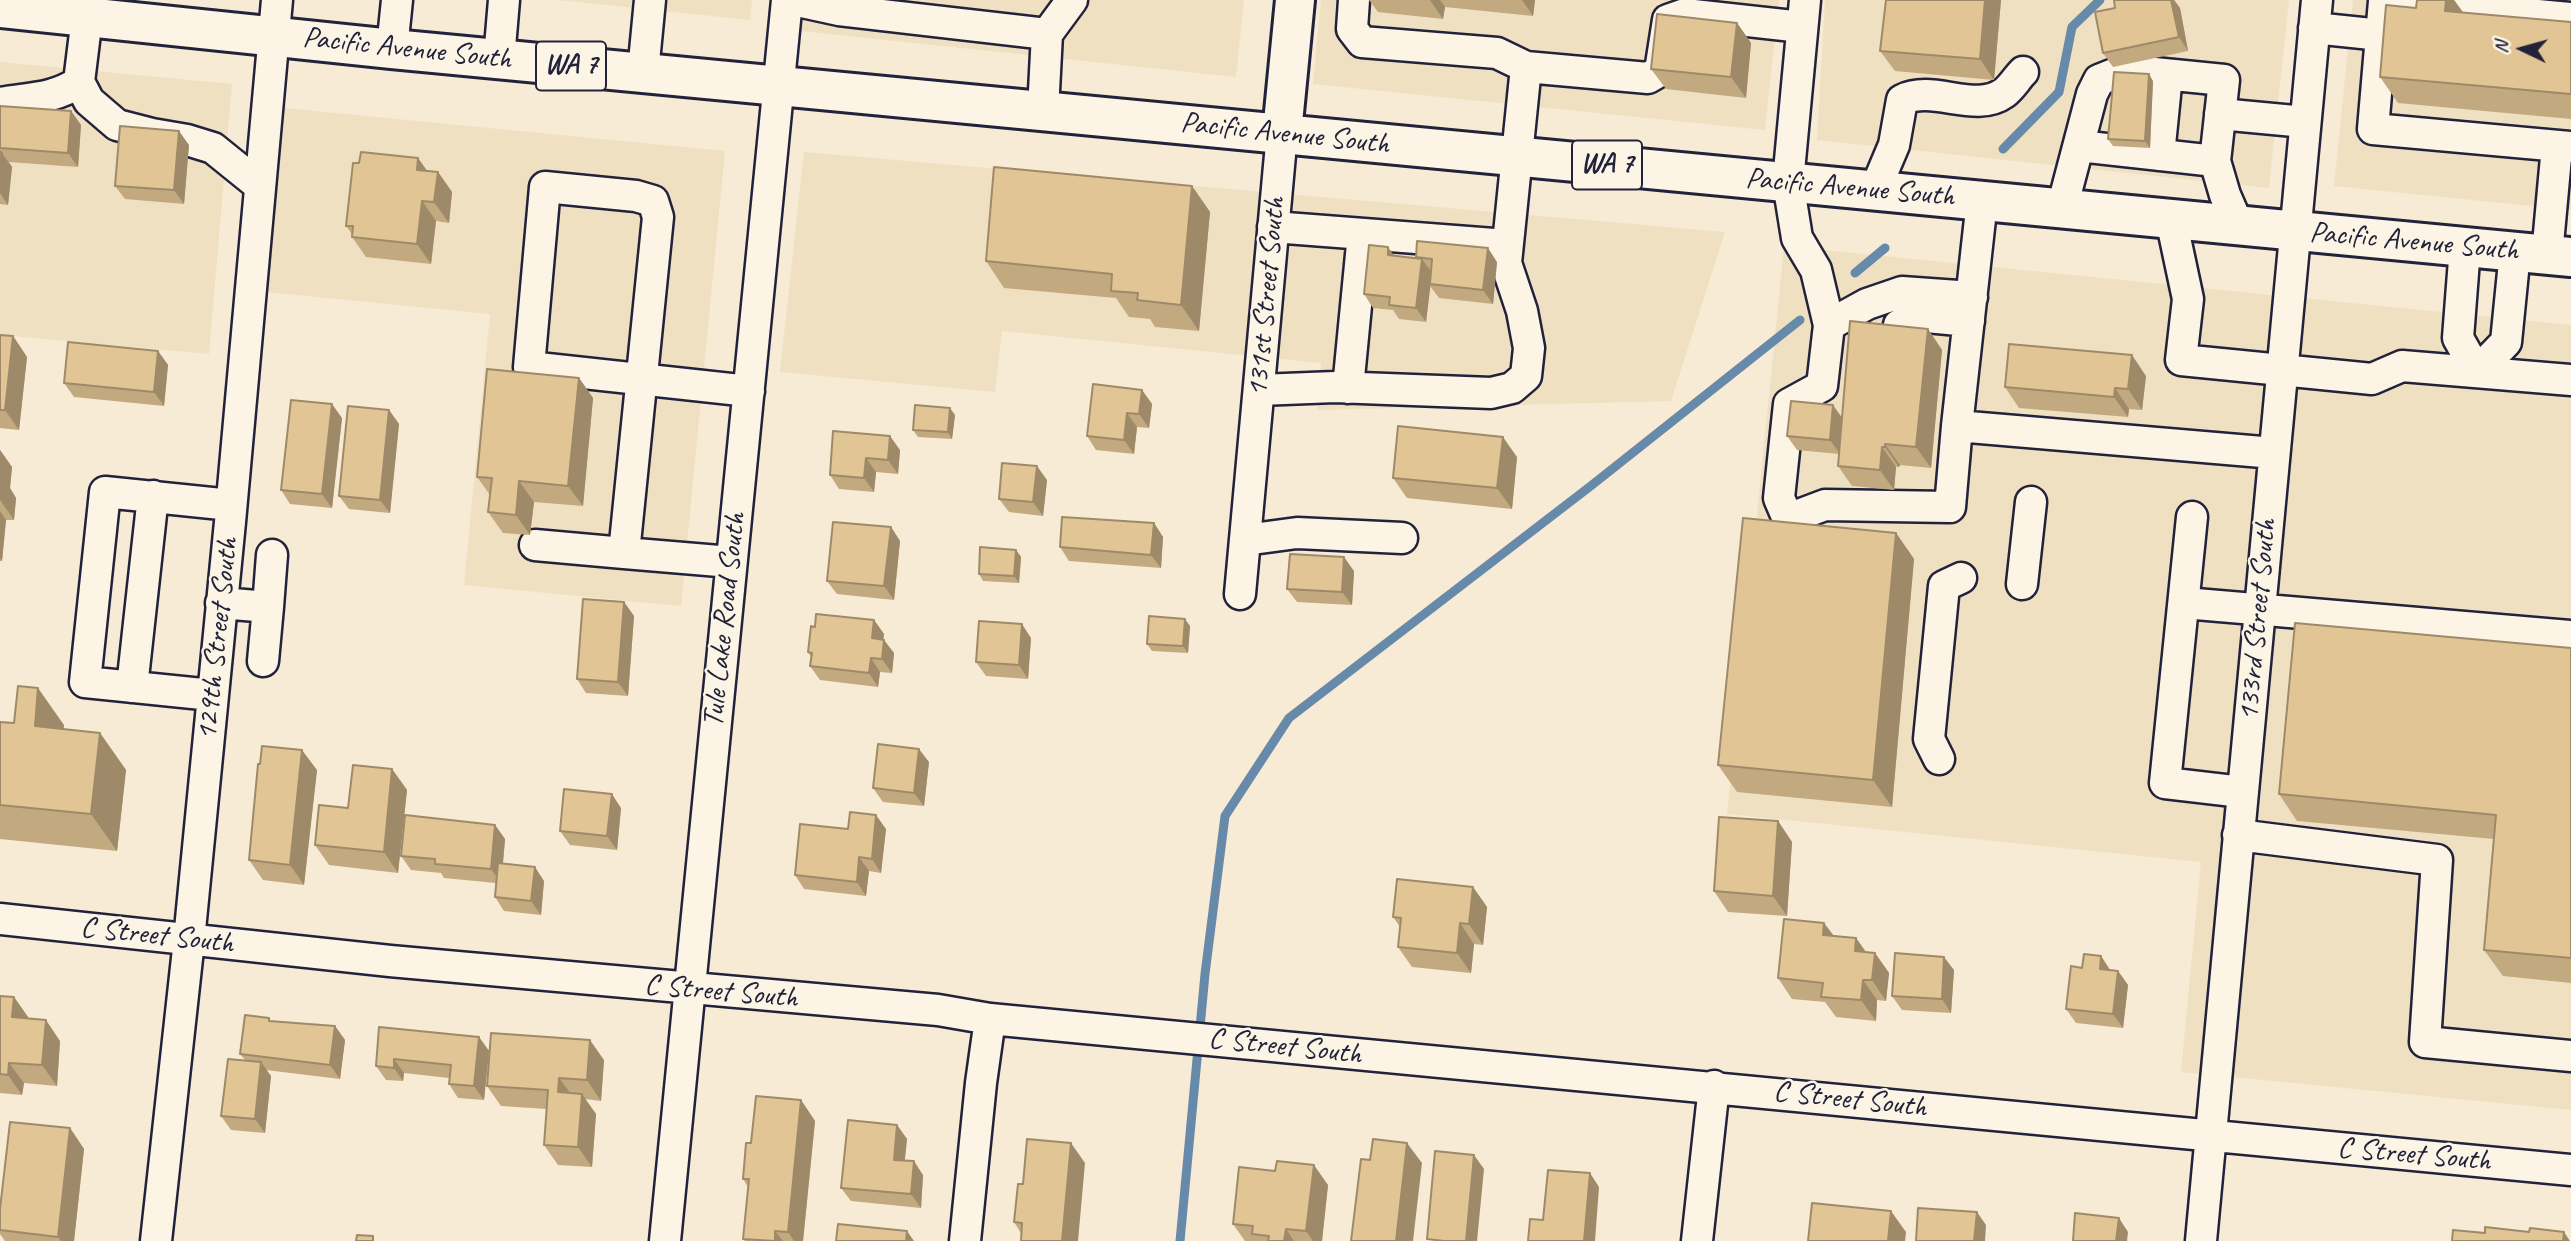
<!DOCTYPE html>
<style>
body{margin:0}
#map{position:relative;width:2571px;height:1241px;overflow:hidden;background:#f7ebd5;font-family:Caveat,sans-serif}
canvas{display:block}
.north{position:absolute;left:2487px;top:14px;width:70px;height:70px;-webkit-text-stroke:5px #fcf5e5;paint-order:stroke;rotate:275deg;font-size:19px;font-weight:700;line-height:28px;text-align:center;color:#22223b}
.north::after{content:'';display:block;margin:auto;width:24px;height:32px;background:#22223b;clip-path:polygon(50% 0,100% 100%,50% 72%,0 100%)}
</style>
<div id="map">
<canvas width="2571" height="1241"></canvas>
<div class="north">N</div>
</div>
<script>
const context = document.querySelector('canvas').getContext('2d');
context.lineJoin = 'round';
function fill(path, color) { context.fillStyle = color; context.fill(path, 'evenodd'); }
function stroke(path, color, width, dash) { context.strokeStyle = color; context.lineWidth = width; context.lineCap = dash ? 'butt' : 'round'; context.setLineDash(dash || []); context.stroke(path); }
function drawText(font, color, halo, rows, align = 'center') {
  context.font = font + ' Caveat,sans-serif'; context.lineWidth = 5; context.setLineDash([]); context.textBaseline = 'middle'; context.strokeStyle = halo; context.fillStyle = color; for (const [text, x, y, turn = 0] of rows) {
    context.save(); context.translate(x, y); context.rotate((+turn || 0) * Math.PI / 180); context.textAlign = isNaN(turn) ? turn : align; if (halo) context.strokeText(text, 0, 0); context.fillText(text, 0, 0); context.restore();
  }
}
const built = new Path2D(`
 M558 0H752L750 20Z
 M803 0H1244L1236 77 800 31Z
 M1321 0H1779L1765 130 1313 84Z
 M1825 0H2289L2269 188 1817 140Z
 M2353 0H2571V210L2334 186Z
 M0 62 232 84 209 354 0 335Z
 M284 108 725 151 681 606 464 585 490 314 266 292Z
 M804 152 1725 232 1671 401 1317 410 1321 363 1002 331 995 392 780 372Z
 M1784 246 2571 325V1110L2181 1072 2201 862 1727 814Z`);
const stream = new Path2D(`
 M2003 149 2059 92 2072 27 2100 0
 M1855 273 1885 248
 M1180 1241 1205 974 1225 816 1289 718 1592 485 1800 320`);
const minor = new Path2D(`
 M793 0 839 10 1047 34
 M1354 0 1352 29 1362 42 1497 53 1526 67 1648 78 1660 71 1668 20 1685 14 1802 27
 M1805 0 1788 182 1797 238 1816 270 1829 325 1867 304 1902 292 1972 297
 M87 17 79 82 89 101 117 125 152 134 187 140 213 148 260 186
 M2571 18 2384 1 2373 129 2571 147
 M2314 28 2381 35
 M392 49 397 0
 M499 59 504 0
 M643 72 650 0
 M0 103C29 98 54 99 79 82
 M1043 110 1047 34 1072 0
 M2220 114 2305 122
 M2079 146 2215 161
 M2159 155 2167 75
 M1875 190 1894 145 1902 100C1933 84 1975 114 2004 93 2011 88 2017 78 2023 72
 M1982 201 1957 426 2274 453
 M2062 208 2092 94 2099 80 2124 70 2224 80 2215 161 2225 195 2238 225
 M2171 219 2188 299 2181 360 2372 379 2402 366 2571 380
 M1273 227 1507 245
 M2465 247 2458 338 2477 372 2506 342 2515 252
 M2547 255 2557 146
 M1829 325 1822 386 1789 404 1779 498 1788 519 1825 505 1950 507 1957 426
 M1896 341 1899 325 1916 316 1969 321
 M1348 388 1363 234
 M1259 390 1335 387 1491 393 1512 388 1526 376 1529 348 1522 311 1506 263 1526 67
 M2192 517 2165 783 2242 792
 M1245 540 1297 533 1402 538
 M535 545 624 553
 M731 562 624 553 658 217 653 201 636 196 545 187 529 367 749 391
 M2022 584 2031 502
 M1240 594 1282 133
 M221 603 268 607 263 661
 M2184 603 2571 636
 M268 607 272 555
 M132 687 153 496
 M212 695 85 682 105 492 231 505
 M1939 759 1929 739 1944 586 1961 578
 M2238 835 2437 860 2425 1042 2571 1056
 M0 919 390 961 938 1010 990 1019 2571 1170
 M156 1241 189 940 230 522 277 0
 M665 1241 787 0
 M965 1241 981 1083 990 1019
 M1697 1241 1714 1086
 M2201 1241 2317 0`);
const major = new Path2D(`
 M0 8 392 49 2571 257
 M1282 133 1295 0`);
const wall = new Path2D(`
 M1369 0H1535L1533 16 1445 7 1443 19 1378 12Z
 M2001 0 1994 80 1895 71 1880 51Z
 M2114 0H2174L2180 8 2188 51 2113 67 2103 53 2115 8Z
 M2417 0H2454L2463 12 2571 22V119L2398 103 2380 77 2416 8Z
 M1737 23 1751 43 1746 98 1666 89 1651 69Z
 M2153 81 2150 148 2113 146 2108 139Z
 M0 106 71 111 81 125 78 167 9 162 12 167 8 205 0 204Z
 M189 145 184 204 125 199 115 186Z
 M418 158 427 171 438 172 452 192 449 223 436 221 431 264 366 257 352 237V234L346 226 359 163Z
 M1192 186 1210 212 1199 331 1155 327 1150 319 1129 317 1116 298 1004 288 986 261Z
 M1395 256 1417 259 1416 257 1497 262 1493 304 1439 298 1430 286 1426 322 1399 319 1393 310 1373 308 1364 294Z
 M1928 329 1942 350 1931 468 1900 465 1899 467H1896L1894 490 1852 486 1838 466 1839 454 1797 450 1787 436 1842 417Z
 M0 335 13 336 27 357 19 430 0 428Z
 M158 351 168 365 164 406 74 397 64 383Z
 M2146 376 2142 410 2129 409 2128 417 2019 408 2005 387Z
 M579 378 593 398 583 506 534 502 530 535 503 533 488 512 490 495 477 477Z
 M1142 390 1152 404 1149 428 1137 427 1134 454 1096 450 1087 436Z
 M389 410 399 424 390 513 349 509 339 496Z
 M955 415 952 439 918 437 913 430Z
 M342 418 332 508 290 504 281 490Z
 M833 431 900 450 898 474 876 472 874 492 839 489 830 475Z
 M0 450 12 467 10 488 16 498 14 520H6L2 561H0Z
 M1517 457 1512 509 1407 498 1393 478Z
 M1047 480 1043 516 1009 512 999 499Z
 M1154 523 1163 537 1161 568 1069 561 1060 547Z
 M891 527 900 541 894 600 837 594 827 581Z
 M1896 533 1914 559 1892 807 1737 792 1718 765Z
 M1016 550 1021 557 1019 583 983 581 979 574Z
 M1354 571 1352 605 1297 602 1287 589Z
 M624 602 634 616 628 696 586 693 577 679Z
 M874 620 884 634 883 639 894 653 892 673 880 672 878 687 820 680 810 666 811 657 808 652Z
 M1190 626 1188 653 1152 651 1147 644Z
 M1031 638 1028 679 986 676 976 662Z
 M2571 648V983L2503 976 2484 950 2494 839 2297 821 2279 794Z
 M0 722 14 723 64 725 63 729 100 733 126 770 117 851 0 839Z
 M929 762 924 806 883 802 873 788Z
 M392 769 407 790 398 873 329 865 315 845 348 808Z
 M317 770 304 885 263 880 249 860Z
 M621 808 617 850 570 845 560 831Z
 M1778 821 1792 842 1787 916 1728 912 1714 891Z
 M495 825 505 839 503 864 544 881 541 915 504 911 495 897 496 883 444 878 441 873 411 870 401 856Z
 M848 829H886L881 873 869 871 866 896 804 889 795 875Z
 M1473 887 1487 907 1483 945 1474 944 1471 973 1412 967 1398 947 1400 927 1393 917Z
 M1824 923 1834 936 1856 938 1866 952 1875 953 1889 973 1886 1001 1877 1000 1876 1021 1836 1017 1825 1002 1792 999 1778 978Z
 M2101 956 2110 970 2118 971 2128 985 2123 1028 2076 1023 2066 1009 2082 968Z
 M1954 970 1951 1013 1902 1010 1892 996Z
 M0 996 14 997 28 1017V1019L60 1041 57 1086 24 1083 22 1095 0 1093Z
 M269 1018 271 1021 335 1026 345 1040 340 1079 266 1070 271 1076 265 1133 231 1130 221 1116 245 1060 240 1054Z
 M379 1027 479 1037 489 1051 484 1100 458 1098 449 1084V1078L404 1073 403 1081 386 1080 376 1066Z
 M604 1060 601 1101 585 1099 596 1114 592 1167 558 1165 544 1145 547 1109 501 1106 487 1086Z
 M801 1100 815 1121 803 1241H745L743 1239 748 1187 743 1179Z
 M897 1125 907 1139 905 1160 923 1175 921 1208 851 1201 841 1188Z
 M70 1128 84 1149 74 1241H5L0 1234V1209Z
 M1085 1163 1021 1233 1014 1222 1023 1184Z
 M1328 1185 1322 1241H1245L1233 1224Z`);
const shadedWall = new Path2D(`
 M1430 0H1440L1445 7 1443 19Z
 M1522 0H1535L1533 16Z
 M1985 0H2001L1994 80 1980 59Z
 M2171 0H2174L2180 8 2188 51 2179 37Z
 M2446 0H2454L2466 17 2445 11Z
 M1737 23 1751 43 1746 98 1731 77Z
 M2149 74 2153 81 2150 148 2145 141Z
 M71 111 81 125 78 167 68 153Z
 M179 131 189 145 184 204 174 190Z
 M2 153 12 167 8 205 0 193V175Z
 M418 158 432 178 417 170Z
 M438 172 452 192 449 223 434 202Z
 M1192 186 1210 212 1199 331 1181 305Z
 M422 201 436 221 431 264 417 244Z
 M1388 247 1398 261 1388 255Z
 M1488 248 1497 262 1493 304 1483 290Z
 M1422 259 1432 273 1426 322 1416 308Z
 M1928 329 1942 350 1931 468 1916 447Z
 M13 336 27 357 19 430 5 410Z
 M158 351 168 365 164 406 154 392Z
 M2132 355 2146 376 2142 410 2128 389Z
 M579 378 593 398 583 506 568 486Z
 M2115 388 2129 409 2128 417 2114 397Z
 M1142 390 1152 404 1149 428 1139 414Z
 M332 404 342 418 332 508 322 494Z
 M1833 405 1843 419 1840 454 1830 440Z
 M950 408 955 415 952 439 948 432Z
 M389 410 399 424 390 513 380 500Z
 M1127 413 1137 427 1134 454 1124 440Z
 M890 436 900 450 898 474 888 460Z
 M1503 437 1517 457 1512 509 1497 488Z
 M1885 444 1900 465 1899 467 1885 447Z
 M1882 447 1896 467 1894 490 1880 470Z
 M0 450 12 467 10 488 16 498 14 520 0 500Z
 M866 458 876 472 874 492 864 478Z
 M1037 466 1047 480 1043 516 1033 502Z
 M519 481 534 502 530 535 516 515Z
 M0 511 6 520 2 561 0 558Z
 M1154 523 1163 537 1161 568 1151 555Z
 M891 527 900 541 894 600 884 586Z
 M1896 533 1914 559 1892 807 1873 780Z
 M1016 550 1021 557 1019 583 1014 576Z
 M1344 557 1354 571 1352 605 1342 592Z
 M624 602 634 616 628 696 618 682Z
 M1185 619 1190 626 1188 653 1183 646Z
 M874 620 884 634 882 652 872 638Z
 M1022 624 1031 638 1028 679 1019 665Z
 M884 640 894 653 892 673 882 659Z
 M871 658 880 672 878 687 869 673Z
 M38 688 64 725 60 763 35 726Z
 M100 733 126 770 117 851 91 814Z
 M919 749 929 762 924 806 914 793Z
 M302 750 317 770 304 885 290 865Z
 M392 769 407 790 398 873 384 852Z
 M612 794 621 808 617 850 607 836Z
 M876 815 886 829 881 873 872 859Z
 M1778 821 1792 842 1787 916 1773 896Z
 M495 825 505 839 501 883 491 869Z
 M859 857 869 871 866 896 857 882Z
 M535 867 544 881 541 915 531 901Z
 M1473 887 1487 907 1483 945 1469 924Z
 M1460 923 1474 944 1471 973 1457 953Z
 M1824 923 1839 943 1823 935Z
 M1856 938 1870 958 1855 951Z
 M1875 953 1889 973 1886 1001 1872 980Z
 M2101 956 2110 970 2100 969Z
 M1944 957 1954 970 1951 1013 1942 999Z
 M2118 971 2128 985 2123 1028 2113 1014Z
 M1863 980 1877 1000 1876 1021 1861 1000Z
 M14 997 28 1017 26 1038 12 1017Z
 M46 1020 60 1041 57 1086 42 1065Z
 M335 1026 345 1040 340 1079 330 1065Z
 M479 1037 489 1051 484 1100 474 1086Z
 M590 1040 604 1060 601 1101 587 1080Z
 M394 1059 404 1073 403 1081 394 1068Z
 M261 1062 271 1076 265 1133 255 1119Z
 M9 1063 24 1083 22 1095 8 1075Z
 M559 1078 574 1098 558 1092Z
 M582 1094 596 1114 592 1167 578 1147Z
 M801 1100 815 1121 803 1241H794L788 1232Z
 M897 1125 907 1139 903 1173 894 1160Z
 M70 1128 84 1149 74 1241H61L58 1237Z
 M1071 1143 1085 1163 1078 1241H1062Z
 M1407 1143 1422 1163 1413 1241H1396Z
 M1474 1155 1484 1169 1477 1241H1466Z
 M914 1161 923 1175 921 1208 911 1194Z
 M1314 1165 1328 1185 1322 1241H1313L1306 1231Z
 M1590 1173 1599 1187 1595 1241H1584Z
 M1891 1211 1906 1232 1905 1241H1888Z
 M1977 1212 1986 1225 1985 1241H1974Z
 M2119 1218 2128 1232 2127 1241H2116Z
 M1286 1229 1294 1241H1284Z
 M775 1231 783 1241H775Z
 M907 1231 914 1241H906Z
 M2564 1232 2570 1241H2563Z`);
const building = new Path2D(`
 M1886 0H1985L1980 59 1880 51Z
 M2114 0H2171L2179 37 2103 53 2095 12 2115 8Z
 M2417 0H2446L2445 11 2571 22V94L2380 77 2386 5 2416 8Z
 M1657 14 1737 23 1731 77 1651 69Z
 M2114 72 2149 74 2145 141 2108 139Z
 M0 106 71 111 68 153 0 148Z
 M120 126 179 131 174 190 115 186Z
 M0 152 2 153 0 175Z
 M361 152 418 158 417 170 438 172 434 202 422 201 417 244 352 237 353 226H346L353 163H359Z
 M994 167 1192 186 1181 305 1137 300 1138 293 1111 291 1112 274 986 261Z
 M1417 241 1488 248 1483 290 1430 284 1432 259 1416 257Z
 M1369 245 1388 247V255L1422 259 1416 308 1389 305 1390 297 1364 294Z
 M1850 321 1928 329 1916 447 1885 444V447H1882L1880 470 1838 466Z
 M0 335 13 336 5 410H0Z
 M68 342 158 351 154 392 64 383Z
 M2009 344 2132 355 2128 389 2115 388 2114 397 2005 387Z
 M487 369 579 378 568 486 519 481 516 515 488 512 492 478 477 477Z
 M1093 384 1142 390 1139 414 1127 413 1124 440 1087 436Z
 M291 400 332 404 322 494 281 490Z
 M1791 401 1833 405 1830 440 1787 436Z
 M915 405 950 408 948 432 913 430Z
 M348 406 389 410 380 500 339 496Z
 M1398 426 1503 437 1497 488 1393 478Z
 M833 431 890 436 888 460 866 458 864 478 830 475Z
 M1002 463 1037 466 1033 502 999 499Z
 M1062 517 1154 523 1151 555 1060 547Z
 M1743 518 1896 533 1873 780 1718 765Z
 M833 522 891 527 884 586 827 581Z
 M980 547 1016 550 1014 576 979 574Z
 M1290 554 1344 557 1342 592 1287 589Z
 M583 599 624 602 618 682 577 679Z
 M816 614 874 620 872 638 884 640 882 659 871 658 869 673 810 666 812 653 808 652 811 626 815 627Z
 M1149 616 1185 619 1183 646 1147 644Z
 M979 621 1022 624 1019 665 976 662Z
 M2295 623 2571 648V958L2484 950 2496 815 2279 794Z
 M18 686 38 688 35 726 100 733 91 814 0 805V722L14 723Z
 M878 744 919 749 914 793 873 788Z
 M262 746 302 750 290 865 249 860 258 764H260Z
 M353 765 392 769 384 852 315 845 319 805 348 808Z
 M564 789 612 794 607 836 560 831Z
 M850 812 876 815 872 859 859 857 857 882 795 875 800 824 848 829Z
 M405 815 495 825 491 869 435 864V859L401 856Z
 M1719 817 1778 821 1773 896 1714 891Z
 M498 863 535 867 531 901 495 897Z
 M1397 879 1473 887 1469 924 1460 923 1457 953 1398 947 1401 918 1393 917Z
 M1784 919 1824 923 1823 935 1856 938 1855 951 1875 953 1872 980H1863L1861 1000 1821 997 1823 983 1778 978Z
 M1895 953 1944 957 1942 999 1892 996Z
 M2084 954 2101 956 2100 969 2118 971 2113 1014 2066 1009 2071 966 2082 968Z
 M0 996 14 997 12 1017 46 1020 42 1065 9 1063 8 1075 0 1074Z
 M245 1015 269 1018V1021L335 1026 330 1065 240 1054Z
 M379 1027 479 1037 474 1086 449 1084 451 1065 394 1059V1068L376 1066Z
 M491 1033 590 1040 587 1080 559 1078 558 1092 582 1094 578 1147 544 1145 548 1090 487 1086Z
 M228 1059 261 1062 255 1119 221 1116Z
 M756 1096 801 1100 788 1232 775 1231V1241L743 1239 749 1179H743L746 1143H751Z
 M848 1120 897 1125 894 1160 914 1161 911 1194 841 1188Z
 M10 1122 70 1128 58 1237 0 1230V1209Z
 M1027 1139 1071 1143 1062 1241H1021L1022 1223 1014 1222 1018 1184H1023Z
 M1373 1139 1407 1143 1396 1241H1351L1361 1159 1370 1160Z
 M1435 1151 1474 1155 1466 1241H1444L1427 1239Z
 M1277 1161 1314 1165 1306 1231 1286 1229 1284 1241H1268L1269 1236 1252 1234 1253 1226 1233 1224 1239 1167 1275 1171Z
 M1548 1170 1590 1173 1584 1241H1528L1530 1219 1543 1220Z
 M1812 1203 1891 1211 1888 1241H1808Z
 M1918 1208 1977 1212 1974 1241H1916Z
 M2075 1213 2119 1218 2116 1241H2073Z
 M838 1224 907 1231 906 1241H836Z
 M2485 1227 2529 1232 2530 1228 2564 1232 2563 1241H2452L2453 1230 2485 1233Z
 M357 1235 373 1236V1241H356Z`);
const shields = [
 [571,66,70],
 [1607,165,70]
];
const shieldNames = [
 ["WA 7",571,66],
 ["WA 7",1607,165]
];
const streetNames = [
 ["Pacific Avenue South",407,49,6],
 ["Pacific Avenue South",1285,134,6],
 ["Pacific Avenue South",1850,188,5],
 ["Pacific Avenue South",2414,242,5],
 ["131st Street South",1267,297,-85],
 ["Tule Lake Road South",725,620,-84],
 ["133rd Street South",2258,620,-85],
 ["129th Street South",218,639,-84],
 ["C Street South",157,936,6],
 ["C Street South",721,992,5],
 ["C Street South",1285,1047,6],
 ["C Street South",1850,1100,6],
 ["C Street South",2414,1155,5]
];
fill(built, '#f0e0c2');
stroke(stream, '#678aab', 9);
stroke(minor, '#22223b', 35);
stroke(major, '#22223b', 44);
stroke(minor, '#fcf5e5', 30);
stroke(major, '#fcf5e5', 38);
fill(wall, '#c2a980');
fill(shadedWall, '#9e8a68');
fill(building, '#e1c595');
stroke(building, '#9e8a68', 2);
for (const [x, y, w] of shields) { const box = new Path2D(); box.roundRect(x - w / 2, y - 24.5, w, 49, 5); context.fillStyle = '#fcf5e5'; context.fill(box); stroke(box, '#22223b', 2); }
drawText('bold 28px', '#22223b', null, shieldNames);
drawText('30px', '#22223b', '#fcf5e5', streetNames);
</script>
